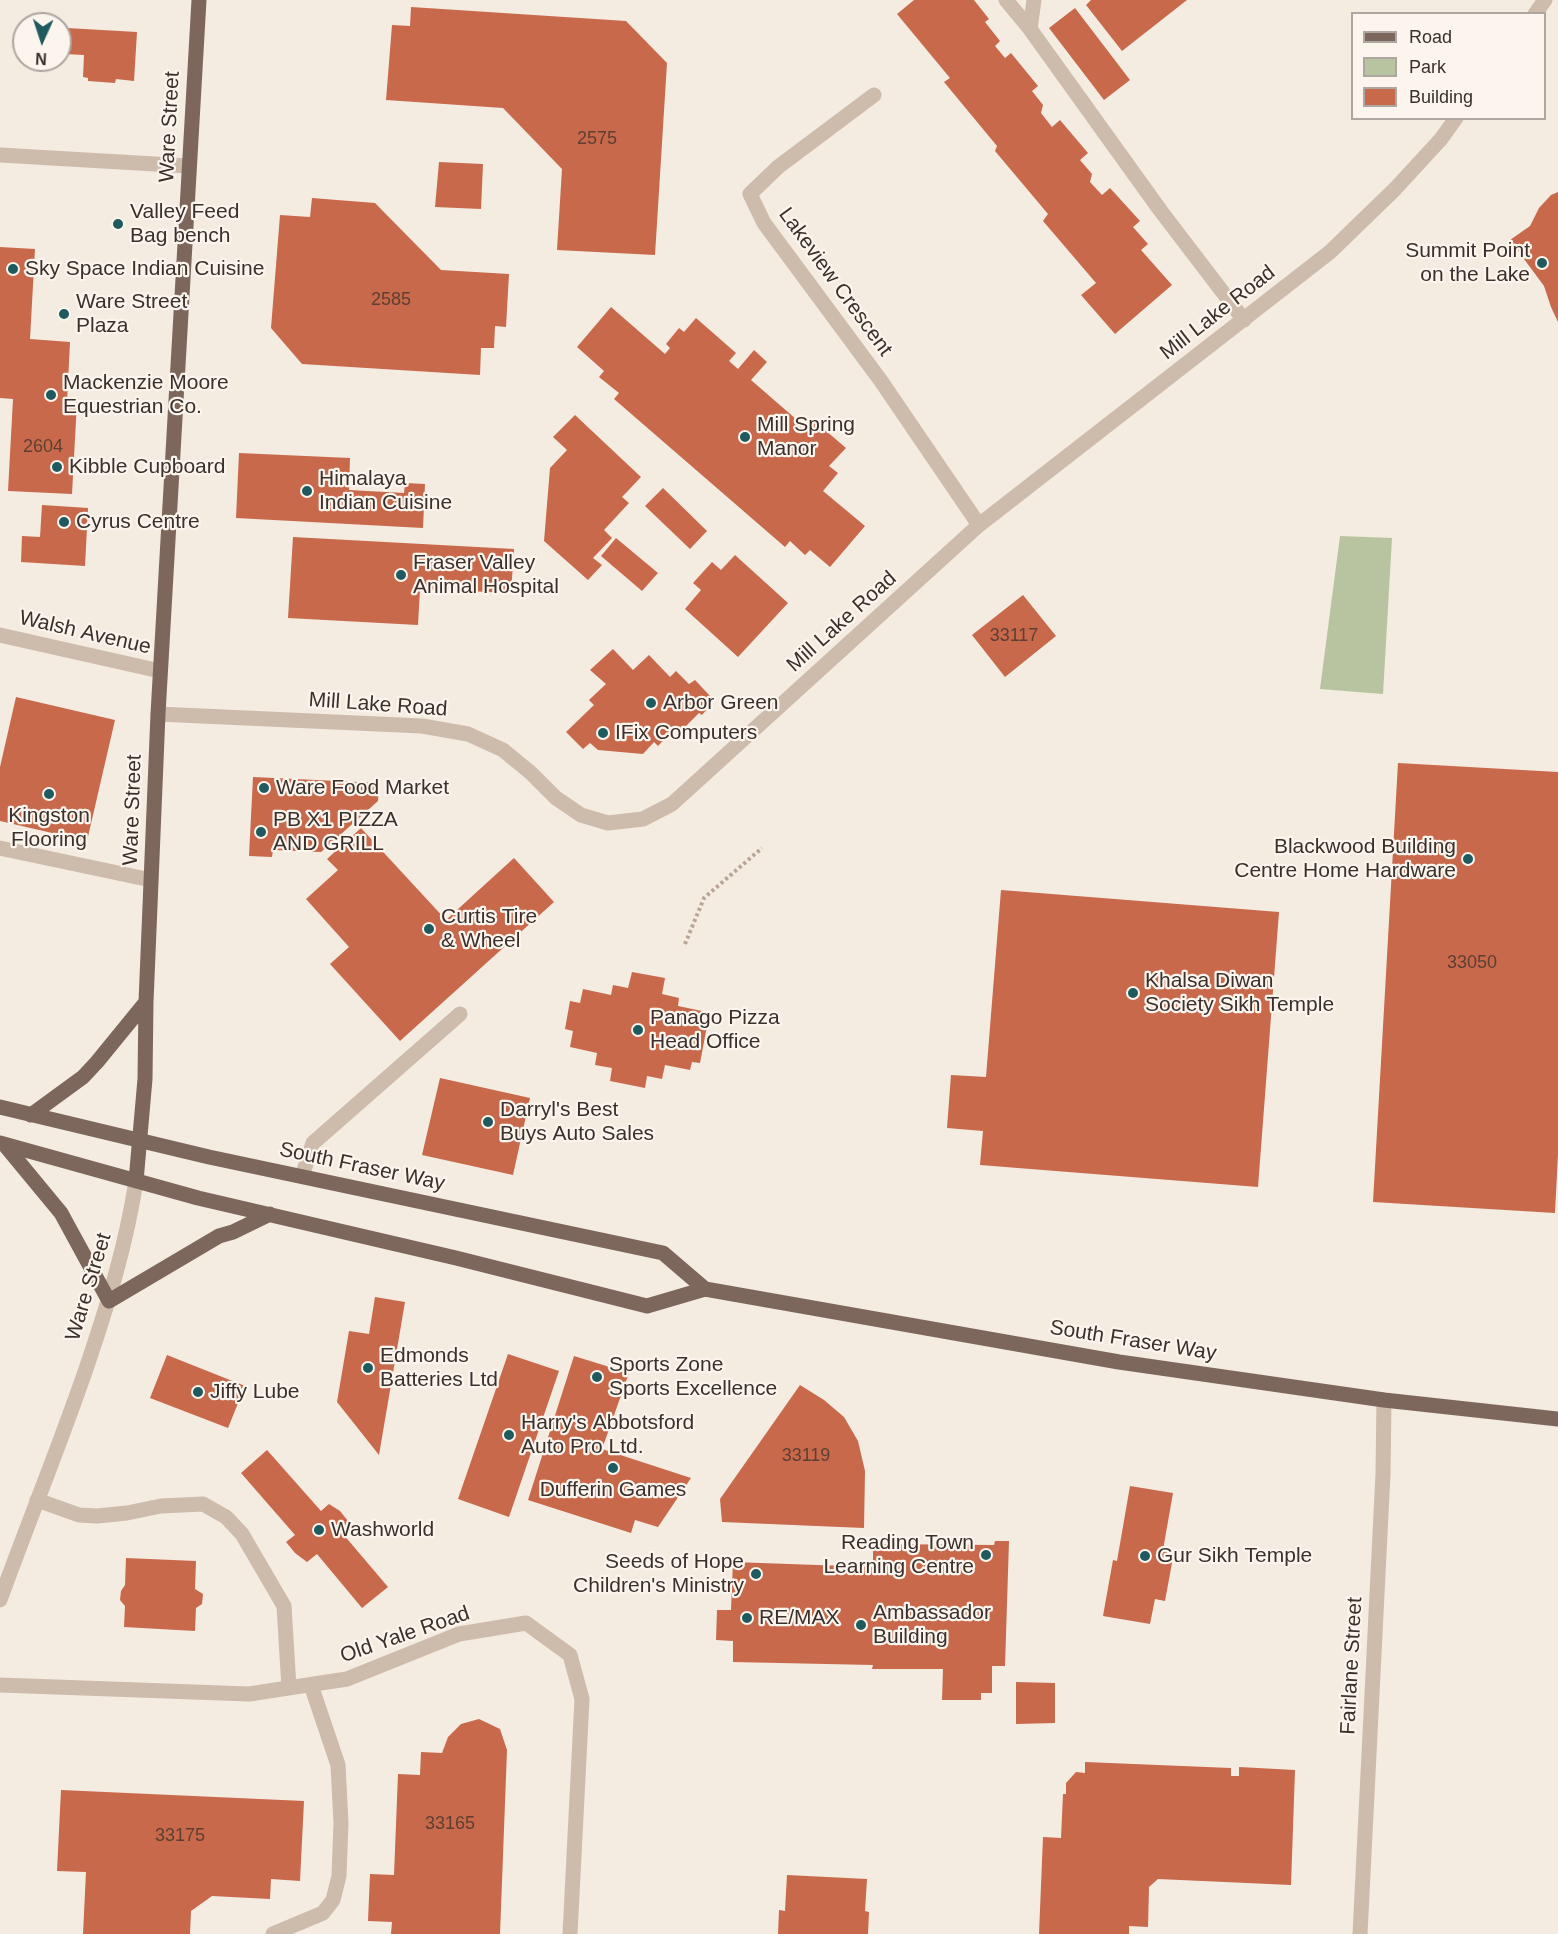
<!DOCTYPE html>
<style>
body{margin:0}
#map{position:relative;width:1558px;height:1934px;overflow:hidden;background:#f4ebe1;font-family:Helvetica,sans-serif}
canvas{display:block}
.legend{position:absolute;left:1351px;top:12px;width:195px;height:108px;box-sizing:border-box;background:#fbf5ee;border:2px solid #aea6a0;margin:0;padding:8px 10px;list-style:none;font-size:18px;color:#3b302b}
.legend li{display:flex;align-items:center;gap:12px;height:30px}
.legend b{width:30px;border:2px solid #aea6a0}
.north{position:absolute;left:12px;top:12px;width:60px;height:60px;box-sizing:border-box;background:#fbf5ee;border:2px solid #aea6a0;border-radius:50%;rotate:183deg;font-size:16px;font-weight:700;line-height:24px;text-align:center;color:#3b302b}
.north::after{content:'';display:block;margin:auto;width:21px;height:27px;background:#1f5a5e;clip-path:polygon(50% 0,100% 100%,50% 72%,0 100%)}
</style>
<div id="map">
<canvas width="1558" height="1934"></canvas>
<ul class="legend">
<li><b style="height:8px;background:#7d675c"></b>Road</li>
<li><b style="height:16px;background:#b8c4a0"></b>Park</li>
<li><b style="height:16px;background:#c8694b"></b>Building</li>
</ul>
<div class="north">N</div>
</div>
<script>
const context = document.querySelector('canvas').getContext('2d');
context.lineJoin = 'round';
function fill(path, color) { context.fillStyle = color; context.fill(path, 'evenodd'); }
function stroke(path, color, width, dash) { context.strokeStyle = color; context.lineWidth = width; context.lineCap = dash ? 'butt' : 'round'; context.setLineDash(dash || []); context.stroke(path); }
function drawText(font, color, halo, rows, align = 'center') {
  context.font = font + ' Helvetica,sans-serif'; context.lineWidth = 4.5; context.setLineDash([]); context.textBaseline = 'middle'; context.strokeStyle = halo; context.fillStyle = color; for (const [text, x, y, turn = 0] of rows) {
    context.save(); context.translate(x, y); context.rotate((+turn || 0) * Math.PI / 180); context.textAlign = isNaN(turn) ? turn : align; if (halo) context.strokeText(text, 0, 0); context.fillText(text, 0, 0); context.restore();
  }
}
const green = new Path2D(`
 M1340 536 1392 538 1383 694 1320 689Z`);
const building = new Path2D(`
 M914 0H974L989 19 985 22 1000 41 995 46 1005 58 1011 53 1038 86 1032 91 1043 105 1041 113 1052 127 1060 120 1088 153 1080 160 1092 174 1090 182 1102 195 1110 188 1140 221 1133 227 1148 244 1141 250 1172 285 1115 334 1081 295 1096 283 1043 221 1048 214 995 151 997 146 944 82 950 78 897 14Z
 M1091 0H1187L1122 51 1086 5Z
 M411 7 626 21 667 63 655 255 557 250 562 169 503 108 386 100 392 25 410 26Z
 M1075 8 1130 80 1104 100 1049 28Z
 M67 28 137 32 134 81 116 79 115 83 88 81V78L83 77 84 55 65 54Z
 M439 162 483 164 481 209 435 207Z
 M1558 192V322L1551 307 1544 286 1510 240 1530 226 1539 208 1551 195Z
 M312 198 375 203 441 270 509 274 506 327 495 326 494 348H481L480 375 302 364 271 328 280 215 310 217Z
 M0 247 35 249 30 339 70 342 67 402H77L72 494 8 491 13 399 0 398Z
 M611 307 665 354 670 348 666 344 679 328 684 332 696 318 736 353 729 361 738 369 754 350 767 362 751 380 804 426 811 418 846 448 829 466 838 473 823 491 865 526 830 567 810 550 805 555 790 541 785 547 614 399 619 393 599 377 604 371 577 347Z
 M575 415 641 477 622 497 629 503 604 530 612 538 593 558 602 565 588 580 544 541 550 468 567 450 553 437Z
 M239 453 350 458 349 490 404 493 405 483 425 484 423 528 236 518Z
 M663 488 707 531 690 549 645 506Z
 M42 505 88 508 85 566 21 562 22 536 40 537Z
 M293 537 514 549 511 593 420 589 418 625 288 618Z
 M616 538 658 573 642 591 601 556Z
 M735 555 788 603 738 657 685 609 701 590 693 583 712 562 721 570Z
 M1023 595 1056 636 1005 677 972 635Z
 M613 649 633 670 649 655 670 677 676 671 689 684 695 680 711 697 709 707 702 715 699 713 681 731 676 727 658 746 654 742 643 754 598 750 590 743 583 749 566 732 594 705 589 700 606 684 590 670Z
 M16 697 115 720 87 841 0 821V767Z
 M1398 763 1558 772V1154L1555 1213 1373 1202Z
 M253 777 379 783 378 801 321 852 273 850 272 857 249 856Z
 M361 828 446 920 514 858 554 902 400 1041 330 964 349 947 306 899 338 870 327 859Z
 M1001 890 1279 912 1258 1187 980 1165 983 1131 947 1128 951 1075 986 1077Z
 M632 972 665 978 662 994 679 998 678 1006 702 1011 699 1024 707 1026 700 1063 692 1062 690 1070 665 1065 662 1079 647 1076 645 1088 610 1081 612 1068 595 1065 597 1053 570 1047 573 1031 565 1029 570 1001 580 1003 583 989 611 995 613 985 628 988Z
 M440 1078 530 1098 513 1175 422 1155Z
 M375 1297 405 1302 379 1455 337 1402 349 1331 369 1334Z
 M508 1354 559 1371 509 1517 458 1499Z
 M167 1355 245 1386 228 1428 150 1398Z
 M574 1356 629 1373 602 1449 691 1478 658 1527 635 1520 631 1533 528 1500Z
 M800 1385 824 1400 844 1417 858 1441 865 1471 864 1528 722 1522 720 1499Z
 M267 1450 321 1511 329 1504 340 1511 352 1526 343 1534 388 1587 362 1608 317 1554 307 1562 295 1553 286 1542 295 1535 241 1473Z
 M1130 1486 1173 1493 1163 1550 1174 1552 1165 1601 1155 1599 1150 1624 1103 1616 1113 1560 1117 1561Z
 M995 1541H1009L1005 1666H992V1693H981V1700H942L943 1669H872L873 1665 733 1662V1641L716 1640 717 1610H731L733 1562 873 1567V1544L994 1545Z
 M126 1558 196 1561 195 1589 203 1594 202 1604 196 1608 195 1631 124 1627 125 1606 120 1600 121 1591 125 1585Z
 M1016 1682 1055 1683V1723L1016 1724Z
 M479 1719 500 1729 507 1750 500 1934H391L392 1922 368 1921 370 1874 394 1875 398 1774 420 1775 421 1752 442 1753 448 1737 461 1724Z
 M1085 1762 1231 1768V1776H1239V1767L1295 1770 1291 1885 1158 1879 1149 1887 1148 1927 1129 1926V1934H1039L1043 1837 1061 1838 1063 1794H1066V1783L1076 1772 1085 1773Z
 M61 1790 304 1801 300 1881 271 1879 270 1899 212 1896 191 1911 190 1934H83L86 1872 57 1871Z
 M787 1875 867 1879 865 1911 869 1912 868 1934H778L779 1910 785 1911Z`);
const path = new Path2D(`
 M685 944 704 898 762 848`);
const minor = new Path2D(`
 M1006 0 1030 29 1160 210 1244 320
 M1535 14 1545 0
 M1030 29 1034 0
 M874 95 778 167 750 194 764 223 881 381 979 525
 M0 155 189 166
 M0 635 160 671
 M158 714 422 726 468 734 503 750 531 773 556 798 581 815 608 823 643 819 672 804 979 525 1330 252 1395 189 1441 139 1456 118
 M0 848 151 880
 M302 1176 313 1143 460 1014
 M37 1500 79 1515 97 1516 127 1513 161 1506 203 1504 226 1517 242 1534 284 1606 289 1688
 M0 1600C28 1523 59 1447 86 1369 107 1307 126 1246 136 1181
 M0 1685 249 1694 347 1679 459 1634 526 1623 570 1655 582 1699 570 1934
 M273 1934 323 1913 333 1900 339 1876 341 1823 338 1765 311 1685
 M1360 1934 1383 1474 1384 1400`);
const major = new Path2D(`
 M0 1107 209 1157 663 1253 705 1289
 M31 1115 83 1077 97 1062 146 1002
 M0 1143 198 1198 456 1258 647 1306 705 1289 1119 1362 1384 1400 1558 1419
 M4 1144 61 1213 109 1301 219 1236 233 1232 270 1214
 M136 1181 145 1079 146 1002 158 714 199 0`);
const markers = [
 [118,224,6,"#1f5a5e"],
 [1542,263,6,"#1f5a5e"],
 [13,269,6,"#1f5a5e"],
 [64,314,6,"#1f5a5e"],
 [51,395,6,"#1f5a5e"],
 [745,437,6,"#1f5a5e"],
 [57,467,6,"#1f5a5e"],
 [307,491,6,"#1f5a5e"],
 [64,522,6,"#1f5a5e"],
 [401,575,6,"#1f5a5e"],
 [651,703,6,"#1f5a5e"],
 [603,733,6,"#1f5a5e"],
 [264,788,6,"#1f5a5e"],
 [49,794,6,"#1f5a5e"],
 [261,832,6,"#1f5a5e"],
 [1468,859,6,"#1f5a5e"],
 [429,929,6,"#1f5a5e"],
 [1133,993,6,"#1f5a5e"],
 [638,1030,6,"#1f5a5e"],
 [488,1122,6,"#1f5a5e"],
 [368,1368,6,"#1f5a5e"],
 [597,1377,6,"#1f5a5e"],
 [198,1392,6,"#1f5a5e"],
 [509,1435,6,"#1f5a5e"],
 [613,1468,6,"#1f5a5e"],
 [319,1530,6,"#1f5a5e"],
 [986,1555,6,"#1f5a5e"],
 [1145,1556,6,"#1f5a5e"],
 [756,1574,6,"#1f5a5e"],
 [747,1618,6,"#1f5a5e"],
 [861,1625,6,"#1f5a5e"]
];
const numberNames = [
 ["2575",597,139],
 ["2585",391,300],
 ["2604",43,447],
 ["33117",1014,636],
 ["33050",1472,963],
 ["33119",806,1456],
 ["33165",450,1824],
 ["33175",180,1836]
];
const streetNames = [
 ["Ware Street",170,127,-87],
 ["Lakeview Crescent",835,282,54],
 ["Mill Lake Road",1218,313,-38],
 ["Mill Lake Road",842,622,-42],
 ["Walsh Avenue",85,633,13],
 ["Mill Lake Road",378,705,4],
 ["Ware Street",133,810,-88],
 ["South Fraser Way",362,1167,12],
 ["Ware Street",89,1287,-73],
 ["South Fraser Way",1133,1341,9],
 ["Old Yale Road",405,1635,-19],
 ["Fairlane Street",1352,1666,-87]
];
const poiNames = [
 ["Valley Feed",130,212],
 ["Bag bench",130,236],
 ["Summit Point",1530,251,"right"],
 ["on the Lake",1530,275,"right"],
 ["Sky Space Indian Cuisine",25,269],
 ["Ware Street",76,302],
 ["Plaza",76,326],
 ["Mackenzie Moore",63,383],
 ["Equestrian Co.",63,407],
 ["Mill Spring",757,425],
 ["Manor",757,449],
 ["Kibble Cupboard",69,467],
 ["Himalaya",319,479],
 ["Indian Cuisine",319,503],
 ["Cyrus Centre",76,522],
 ["Fraser Valley",413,563],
 ["Animal Hospital",413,587],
 ["Arbor Green",663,703],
 ["IFix Computers",615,733],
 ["Ware Food Market",276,788],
 ["Kingston",49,816,"center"],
 ["Flooring",49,840,"center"],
 ["PB X1 PIZZA",273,820],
 ["AND GRILL",273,844],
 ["Blackwood Building",1456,847,"right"],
 ["Centre Home Hardware",1456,871,"right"],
 ["Curtis Tire",441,917],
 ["& Wheel",441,941],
 ["Khalsa Diwan",1145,981],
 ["Society Sikh Temple",1145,1005],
 ["Panago Pizza",650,1018],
 ["Head Office",650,1042],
 ["Darryl's Best",500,1110],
 ["Buys Auto Sales",500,1134],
 ["Edmonds",380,1356],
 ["Batteries Ltd",380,1380],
 ["Sports Zone",609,1365],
 ["Sports Excellence",609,1389],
 ["Jiffy Lube",210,1392],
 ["Harry's Abbotsford",521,1423],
 ["Auto Pro Ltd.",521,1447],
 ["Dufferin Games",613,1490,"center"],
 ["Washworld",331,1530],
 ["Reading Town",974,1543,"right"],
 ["Learning Centre",974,1567,"right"],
 ["Gur Sikh Temple",1157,1556],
 ["Seeds of Hope",744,1562,"right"],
 ["Children's Ministry",744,1586,"right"],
 ["Ambassador",873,1613],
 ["Building",873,1637],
 ["RE/MAX",759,1618]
];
fill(green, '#b8c4a0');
fill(building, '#c8694b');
stroke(path, '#b9a596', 4, [3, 3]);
stroke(minor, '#cdbbac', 15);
stroke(major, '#7d675c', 15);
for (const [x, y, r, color] of markers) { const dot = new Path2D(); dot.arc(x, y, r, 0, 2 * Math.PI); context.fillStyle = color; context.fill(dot); stroke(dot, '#fbf5ee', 2); }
drawText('18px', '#5e3e33', null, numberNames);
drawText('21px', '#3b302b', '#fbf5ee', streetNames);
drawText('21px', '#3b302b', '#fbf5ee', poiNames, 'left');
</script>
